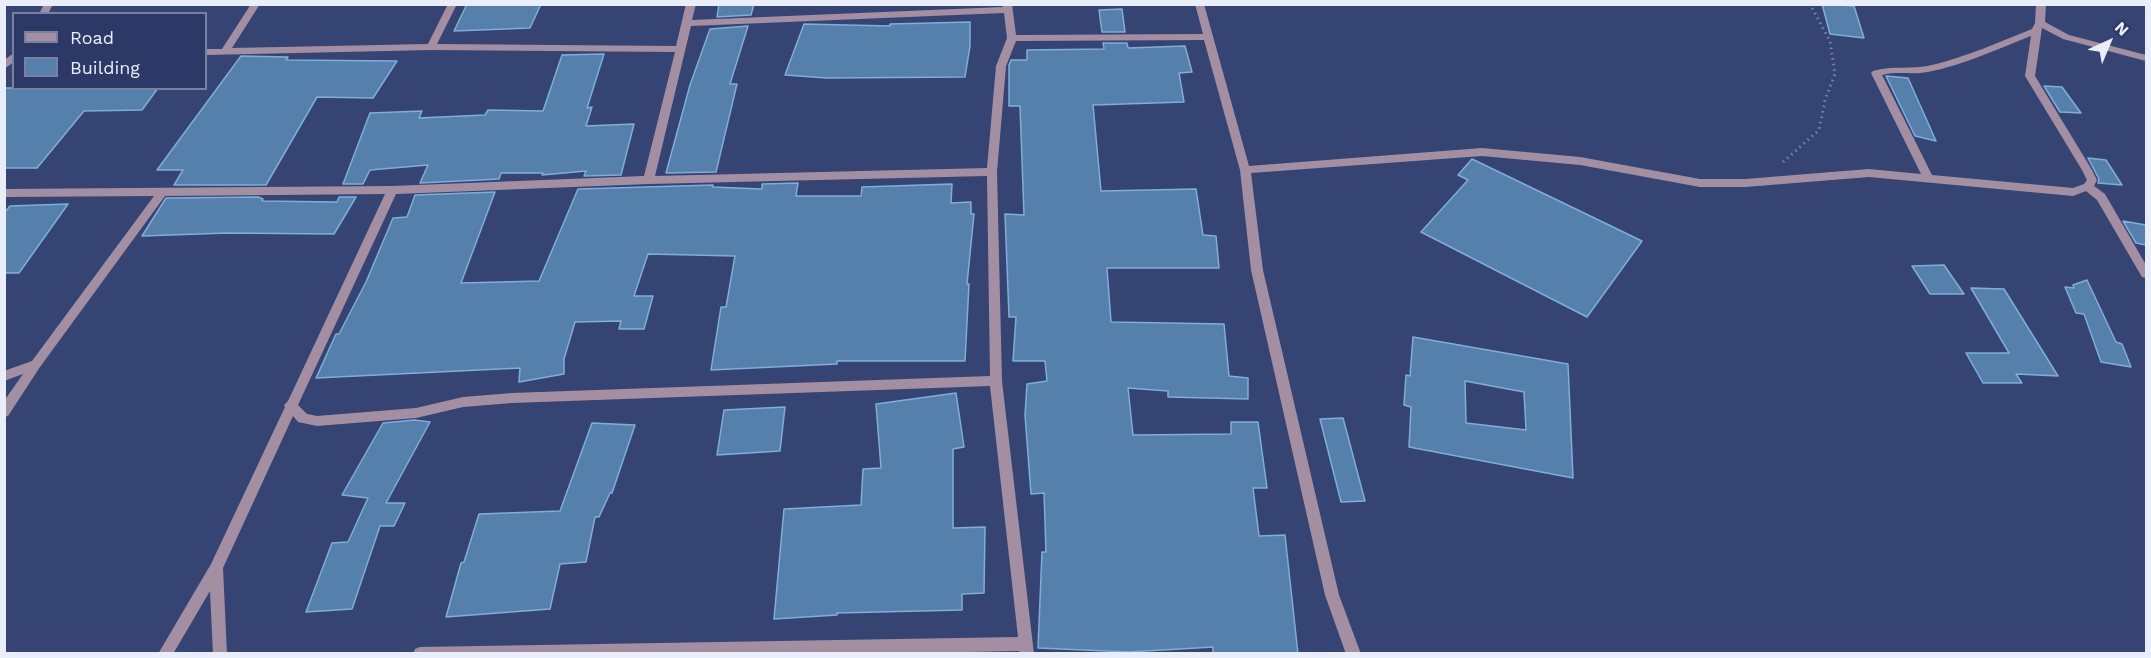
<!DOCTYPE html>
<style>
body{margin:0}
#map{position:relative;width:2151px;height:658px;overflow:hidden;background:#364473;font-family:"Work Sans",sans-serif}
canvas{display:block}
.frame{position:absolute;inset:0;border:6px solid #eaeefa;pointer-events:none}
.legend{position:absolute;left:12px;top:12px;width:195px;height:78px;box-sizing:border-box;background:#2c3967;border:2px solid #7881a2;margin:0;padding:8px 10px;list-style:none;font-size:18px;color:#eaeefa}
.legend li{display:flex;align-items:center;gap:12px;height:30px}
.legend b{width:30px;border:2px solid #7881a2}
.north{position:absolute;left:2079px;top:12px;width:60px;height:60px;-webkit-text-stroke:4px #2c3967;paint-order:stroke;rotate:44deg;font-size:16px;font-weight:700;line-height:24px;text-align:center;color:#eaeefa}
.north::after{content:'';display:block;margin:auto;width:21px;height:27px;background:#eaeefa;clip-path:polygon(50% 0,100% 100%,50% 72%,0 100%)}
</style>
<div id="map">
<canvas width="2151" height="658"></canvas>
<div class="frame"></div>
<ul class="legend">
<li><b style="height:8px;background:#a48fa2"></b>Road</li>
<li><b style="height:16px;background:#5580ab"></b>Building</li>
</ul>
<div class="north">N</div>
</div>
<script>
const context = document.querySelector('canvas').getContext('2d');
context.lineJoin = 'round';
function fill(path, color) { context.fillStyle = color; context.fill(path, 'evenodd'); }
function stroke(path, color, width, dash) { context.strokeStyle = color; context.lineWidth = width; context.lineCap = dash ? 'butt' : 'round'; context.setLineDash(dash || []); context.stroke(path); }
const building = new Path2D(`
 M467 4H541L530 28 454 31Z
 M719 4H754L751 15 717 17Z
 M1822 4 1854 6 1864 38 1830 34Z
 M1122 9 1125 32H1102L1099 10Z
 M970 22V46L965 77 827 78 785 75 804 24 890 26V24Z
 M748 26 730 84H737L716 172 666 173 690 85 710 29Z
 M1103 43H1127L1128 48 1185 46 1192 72 1179 73 1184 102 1093 105 1101 191 1196 189 1203 235 1216 236 1219 268H1107L1111 322 1224 324 1229 376 1248 378V399L1168 397V391L1128 388 1133 435 1231 434V422H1258L1267 488H1253L1259 536 1285 535 1298 654H1213V647L1129 652 1038 648 1042 552H1046L1044 493 1031 494 1025 415 1027 384 1047 381 1045 361H1013L1016 317H1009L1005 214 1024 215 1020 106H1009V65L1011 60H1027V50L1104 49Z
 M604 54 587 108 592 107 586 126 634 124 621 175 584 176 586 171 542 175 543 173H501L499 179 420 183 428 165 370 170 363 184H343L370 113 422 111 419 118 485 115 488 110 543 111 562 55Z
 M241 56 288 57 286 60 397 61 373 98 317 97 266 185H174L183 170H157Z
 M1886 76 1908 78 1936 141 1915 136Z
 M2044 86 2062 87 2081 113 2060 112Z
 M4 88H158L142 110 84 111 37 168H4Z
 M2088 158 2106 160 2122 185 2098 183 2099 179Z
 M1472 159 1642 241 1587 317 1421 232 1468 180 1458 175Z
 M798 183 796 196H861L862 187 952 184 951 203 971 202V214H974L967 284H969L965 361H837V364L711 370 721 307H726L735 256 648 254 634 296H653L644 329H619L621 321 575 322 564 359V374L519 382 520 368 316 378 336 334H339L366 282 393 218 407 217 415 195 495 192 461 283 539 281 578 189 713 185V187L762 189V184Z
 M258 197 263 199 262 201 337 202 339 197H356L334 234 227 233 142 236 166 198Z
 M68 204 19 273H4V213L10 206Z
 M2123 221 2146 225V245L2136 243Z
 M1944 265 1964 294H1930L1912 266Z
 M2087 280 2116 342 2122 344 2131 367 2101 362 2084 314 2076 313 2065 287 2074 288 2073 285Z
 M1971 288 2004 289 2058 376 2016 374 2022 383H1983L1966 353H2009Z
 M1413 337 1568 364 1573 478 1409 447 1411 407 1404 405 1406 375 1410 376ZM1465 381 1524 392 1526 430 1466 423Z
 M956 393 964 447 953 449V528L985 527 984 593 962 594V610L837 613V615L774 619 784 509 861 505 863 469 881 468 876 404Z
 M785 407 780 451 717 455 724 410Z
 M1343 418 1365 501 1341 502 1320 419Z
 M414 420 430 422 386 503H405L394 526H380L352 609 306 612 332 543 348 542 368 498 342 495 383 423Z
 M592 423 635 425 612 493H610L599 517H595L586 562 560 564 550 609 446 617 461 563 464 562 479 514 560 511Z`);
const path = new Path2D(`
 M1783 162 1819 130 1825 100 1835 74 1830 41 1810 4`);
const street = new Path2D(`
 M44 4H53L48 14H39Z
 M251 4H260L232 48 428 44 448 4H457L437 44 676 46 686 4H696L692 20 1003 7 1002 4H1012L1016 35 1203 34 1195 4H1204L1249 166 1482 148 1580 157 1700 179H1745L1869 169 1921 174 1871 73 1873 71C1892 65 1912 70 1932 65 1966 57 1999 42 2032 29L2035 23 2036 4H2046L2045 22 2069 35 2146 55V61L2063 39 2042 28 2035 76 2092 170 2097 180 2094 186 2105 194 2146 265V278L2142 277 2097 200 2086 191 2073 196 1869 177 1745 187H1700L1580 165 1482 156 1251 173 1263 270 1339 595 1361 654H1346L1325 595 1251 270 1240 170 1204 40 1016 41 1006 66 997 172 1002 381 1034 654H1020L1019 651 866 654H413L415 649 420 647 1018 637 990 386 512 403 463 407 416 418 317 426 298 422 293 416 223 568 227 654H213L210 591 173 654H158L211 564 285 407 284 405 288 401 385 194 165 196 40 367 8 416 4 417V401L23 374 4 381V371L32 361 154 196 4 197V189L392 186 644 176 675 52 431 50 206 55V49H222ZM1004 13 1007 38 996 66 987 168 655 176 691 26ZM2031 36 2025 76 2082 170 2087 180 2084 184 2073 188 1932 175 1882 75C1897 71 1913 75 1928 72 1964 65 1997 49 2031 36ZM987 176 990 376 512 393 463 397 416 408 317 416 307 414 298 405 396 194 649 184Z
 M14 53V62L4 69V60Z`);
fill(building, '#5580ab');
stroke(building, '#80adda', 1.5);
stroke(path, '#7883a5', 3, [1.5, 4]);
fill(street, '#a48fa2');
</script>
